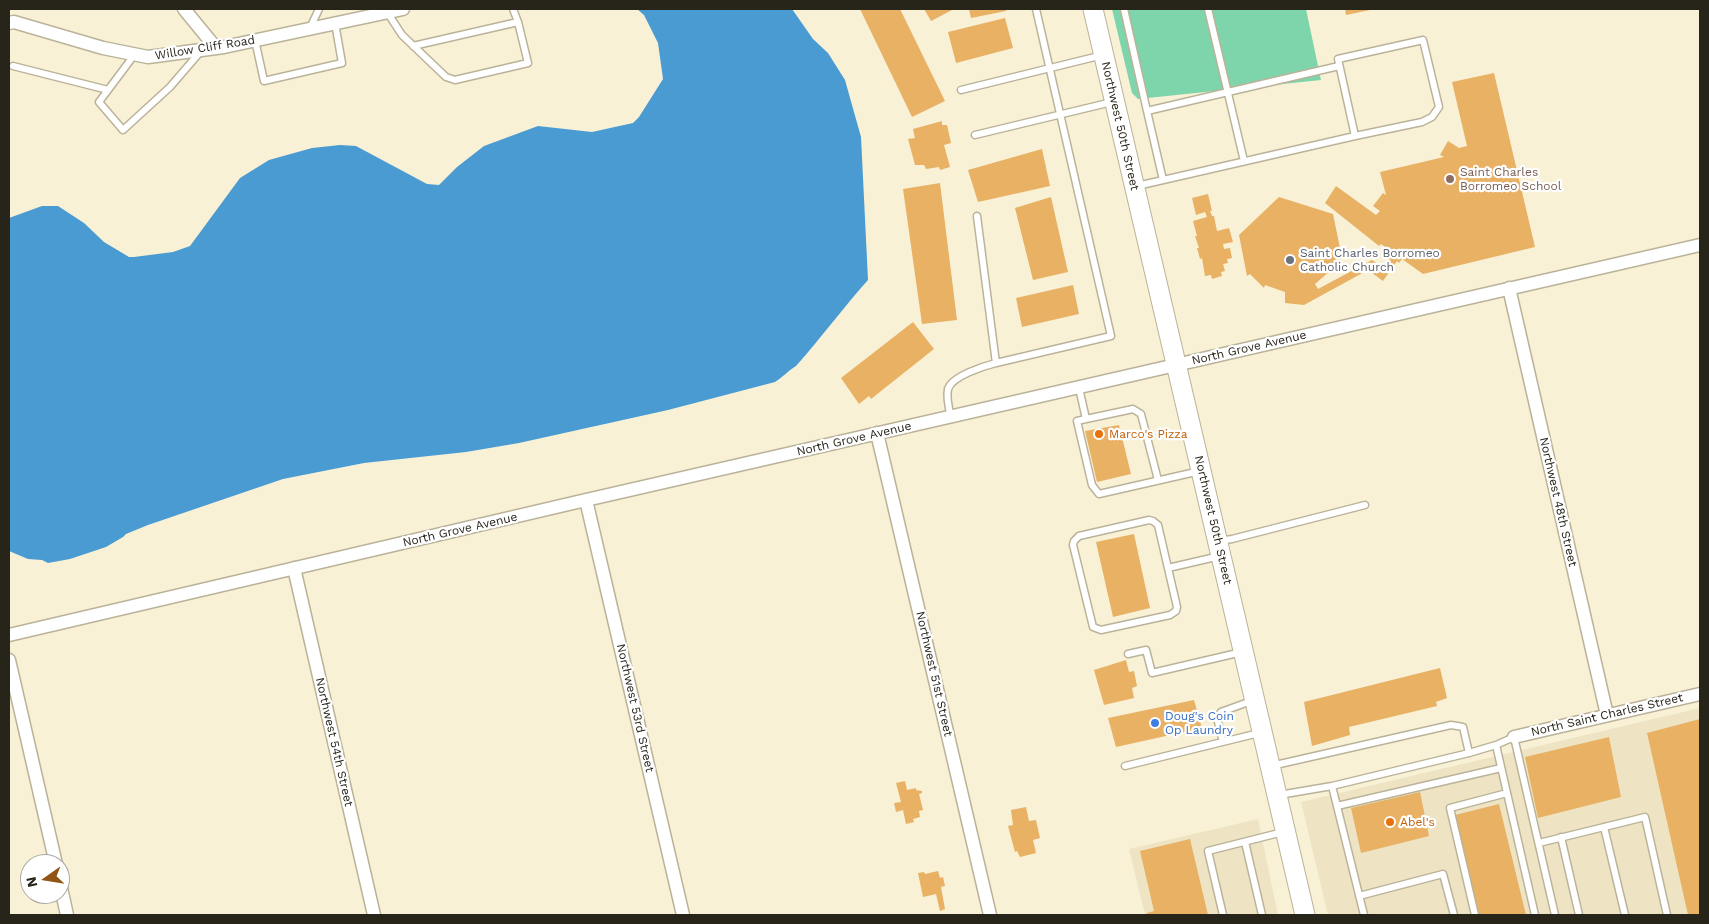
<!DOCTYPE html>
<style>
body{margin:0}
#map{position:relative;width:1709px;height:924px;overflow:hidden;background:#f8f1d6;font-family:"Work Sans",sans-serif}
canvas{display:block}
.frame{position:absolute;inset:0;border:10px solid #27241a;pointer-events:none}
.north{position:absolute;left:20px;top:854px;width:50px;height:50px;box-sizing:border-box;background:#fff;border:1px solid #a9a7a3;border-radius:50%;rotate:257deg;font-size:14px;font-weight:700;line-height:20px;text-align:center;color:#27241a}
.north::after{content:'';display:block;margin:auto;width:18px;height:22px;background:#905514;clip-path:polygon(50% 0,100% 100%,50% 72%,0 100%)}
</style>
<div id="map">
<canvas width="1709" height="924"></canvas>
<div class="frame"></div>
<div class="north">N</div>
</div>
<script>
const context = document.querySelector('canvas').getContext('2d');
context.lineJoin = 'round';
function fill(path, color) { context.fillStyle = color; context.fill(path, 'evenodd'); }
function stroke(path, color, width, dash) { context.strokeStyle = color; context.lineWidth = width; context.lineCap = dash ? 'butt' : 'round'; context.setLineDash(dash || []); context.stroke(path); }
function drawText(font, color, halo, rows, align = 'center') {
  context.font = font + ' "Work Sans",sans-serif'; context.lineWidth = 4.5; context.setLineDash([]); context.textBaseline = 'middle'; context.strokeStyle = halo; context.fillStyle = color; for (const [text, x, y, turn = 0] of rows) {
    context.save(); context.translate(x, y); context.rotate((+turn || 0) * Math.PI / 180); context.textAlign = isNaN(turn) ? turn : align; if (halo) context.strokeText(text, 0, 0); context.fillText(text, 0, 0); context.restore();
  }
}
const built = new Path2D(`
 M1700 708V915H1328L1301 802Z
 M1258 819 1278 915H1145L1129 849Z`);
const green = new Path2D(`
 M1112 9H1306L1321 80 1138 99 1132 93Z`);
const water = new Path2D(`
 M637 9H792L813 39 828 53 845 80 861 137 868 280C843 308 821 338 796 366 789 370 783 377 775 382L668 410 519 443 466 452 364 463 283 479 148 525 126 534 123 537 106 547 70 559 48 563 42 560 28 559 9 551V218L42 206H58L84 223 104 242 129 257H134L173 252 190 246 240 178 269 160 312 148 340 145 356 146 427 184 439 185 457 167 484 146 538 126 592 132 633 123 639 117 663 79 658 43 644 15Z`);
const building = new Path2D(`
 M860 9H900L945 101 912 117Z
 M924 9H954L931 21Z
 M969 9H1006V11L971 18Z
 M1345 9H1370V10L1346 15Z
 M1005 18 1013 48 956 63 948 32Z
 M1494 73 1535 247 1423 274 1402 259 1399 263 1397 261 1383 281 1368 270 1304 305 1285 303V292L1265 285 1264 288 1250 274 1247 276 1239 235 1279 197 1333 214 1340 248 1332 273 1330 271 1315 284 1318 289 1372 260 1383 268 1391 257 1389 255 1391 252 1381 244 1379 246 1325 203 1336 186 1376 215 1380 211 1373 206 1383 193 1386 195 1380 172 1444 157 1440 155 1448 141 1459 148 1467 146 1452 82Z
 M942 121V125H947L951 143 944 145 950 167 940 170 939 167 926 169 924 165H915L908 139 915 138 913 129Z
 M1042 149 1050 186 978 202 968 170Z
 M940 183 957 320 922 324 903 189Z
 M1208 194 1212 211H1210L1212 216H1214L1217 231 1229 228 1233 242 1223 244 1224 249 1230 248 1232 258 1227 259 1228 263 1223 264 1225 271 1221 272 1222 276 1212 279 1211 275 1205 276 1202 258 1200 259 1197 248H1199L1195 236H1197L1193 221 1207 217 1205 212 1196 215 1192 198Z
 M1051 197 1068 272 1033 280 1015 208Z
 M1073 285 1079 314 1022 327 1016 298Z
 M913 322 934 349 871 399 869 396 859 404 841 378Z
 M1119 425 1131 474 1097 482 1085 431Z
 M1134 534 1150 608 1113 617 1096 542Z
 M1126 660 1129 672 1134 671 1137 686 1132 688 1134 698 1104 705 1094 670Z
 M1440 668 1447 698 1436 702 1437 706 1349 727 1350 735 1312 746 1304 702Z
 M1194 700 1202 728 1116 747 1108 718Z
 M1700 719V915H1688L1647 733Z
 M1609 737 1621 797 1538 818 1525 757Z
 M905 781 907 790 916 788V790L922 791V793L919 794 923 810 919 811 920 817 913 819 914 822 906 824 903 810 896 812 894 803 901 802 896 783Z
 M1420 792 1429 836 1361 853 1351 808Z
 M1499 804 1526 915H1479L1455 815Z
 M1026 807 1029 821 1036 820 1040 838 1033 840 1036 853 1020 857 1017 851 1015 852 1008 826 1013 825 1011 810Z
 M1190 839 1208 915H1147V913L1154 911 1140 851Z
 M938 871 940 878 943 877 945 886 941 887 945 909 940 911 936 894 923 897 918 873 924 872 925 874Z`);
const service = new Path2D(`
 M1124 9 1147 111
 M1208 9 1244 161
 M387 12 402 35 446 77 455 80 528 63 518 22 513 9
 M310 28 319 9
 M255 40 264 81 342 63 335 23
 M413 46 518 22
 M135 54 99 102 123 130 170 87 201 51
 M13 66 108 90
 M961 90 1103 55
 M975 135 1112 102
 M1163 180 1147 111 1339 66
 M1137 186 1355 136 1422 122 1432 117 1439 107 1423 40 1338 59 1355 136
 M996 363 1111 336 1036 9
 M1079 388 1086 419 1077 421 1092 485 1099 494 1200 471
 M951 417C949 409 946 398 948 389 952 376 984 366 996 363L977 216
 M1086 419 1133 409 1141 414 1158 480
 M1149 520 1153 521 1158 525 1177 607 1176 611 1170 615 1101 630 1093 627 1073 545 1074 541 1079 536Z
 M1219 541 1232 539 1365 505
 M1168 568 1220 556
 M1128 654 1146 650 1152 673 1242 652
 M1223 742 1217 718 1221 712 1254 700
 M1496 745 1535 915
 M1125 766 1259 733
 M1271 766 1451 725 1463 727 1469 753
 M1332 786 1364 915
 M1279 795 1332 786 1469 753 1496 745 1514 737 1555 915
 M1337 806 1501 768
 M1604 827 1625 915
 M1561 837 1579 915
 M1245 842 1262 915
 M1539 843 1645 817 1667 915
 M1359 896 1443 874 1454 915
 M1223 915 1208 851 1283 832
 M1475 915 1450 808 1507 793`);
const minor = new Path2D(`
 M184 9 216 48
 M9 23 14 22 103 48 148 57 224 47 403 9
 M1509 288 1607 715
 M877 433 990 915
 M586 500 683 915
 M294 568 374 915
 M9 635 586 500 1700 245
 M9 660 56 864
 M1514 737 1700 694
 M60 883 67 915`);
const secondary = new Path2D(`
 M1093 9 1305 915`);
const markers = [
 [1450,179,5,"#8d6e63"],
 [1290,260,5,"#6b7280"],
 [1099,434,5,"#e8710a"],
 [1155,723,5,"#3f7fe0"],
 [1390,822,5,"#e8710a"]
];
const streetNames = [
 ["Willow Cliff Road",205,48,-9],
 ["Northwest 50th Street",1120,126,77],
 ["North Grove Avenue",1249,348,-13],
 ["North Grove Avenue",854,439,-13],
 ["Northwest 48th Street",1558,502,77],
 ["Northwest 50th Street",1213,520,77],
 ["North Grove Avenue",460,530,-13],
 ["Northwest 51st Street",934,674,77],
 ["Northwest 53rd Street",635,708,77],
 ["North Saint Charles Street",1607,715,-13],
 ["Northwest 54th Street",334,742,77]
];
const educationNames = [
 ["Saint Charles",1460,172],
 ["Borromeo School",1460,186]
];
const worshipNames = [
 ["Saint Charles Borromeo",1300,253],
 ["Catholic Church",1300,267]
];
const foodNames = [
 ["Marco's Pizza",1109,434],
 ["Abel's",1400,822]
];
const shopNames = [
 ["Doug's Coin",1165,716],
 ["Op Laundry",1165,730]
];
fill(built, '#eee4c3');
fill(green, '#7ed4ab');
fill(water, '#4a9bd2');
fill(building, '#e8b164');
stroke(service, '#bab399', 9);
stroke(minor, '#bab399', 15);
stroke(secondary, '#bab399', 21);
stroke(service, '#fff', 6);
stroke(minor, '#fff', 12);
stroke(secondary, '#fff', 19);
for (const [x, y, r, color] of markers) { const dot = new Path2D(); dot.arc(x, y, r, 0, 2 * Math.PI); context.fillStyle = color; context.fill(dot); stroke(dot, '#fff', 2); }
drawText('12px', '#27241a', '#fff', streetNames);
drawText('12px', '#785e54', '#fff', educationNames, 'left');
drawText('12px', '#5b616d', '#fff', worshipNames, 'left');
drawText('12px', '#c56008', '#fff', foodNames, 'left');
drawText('12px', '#366cbe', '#fff', shopNames, 'left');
</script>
